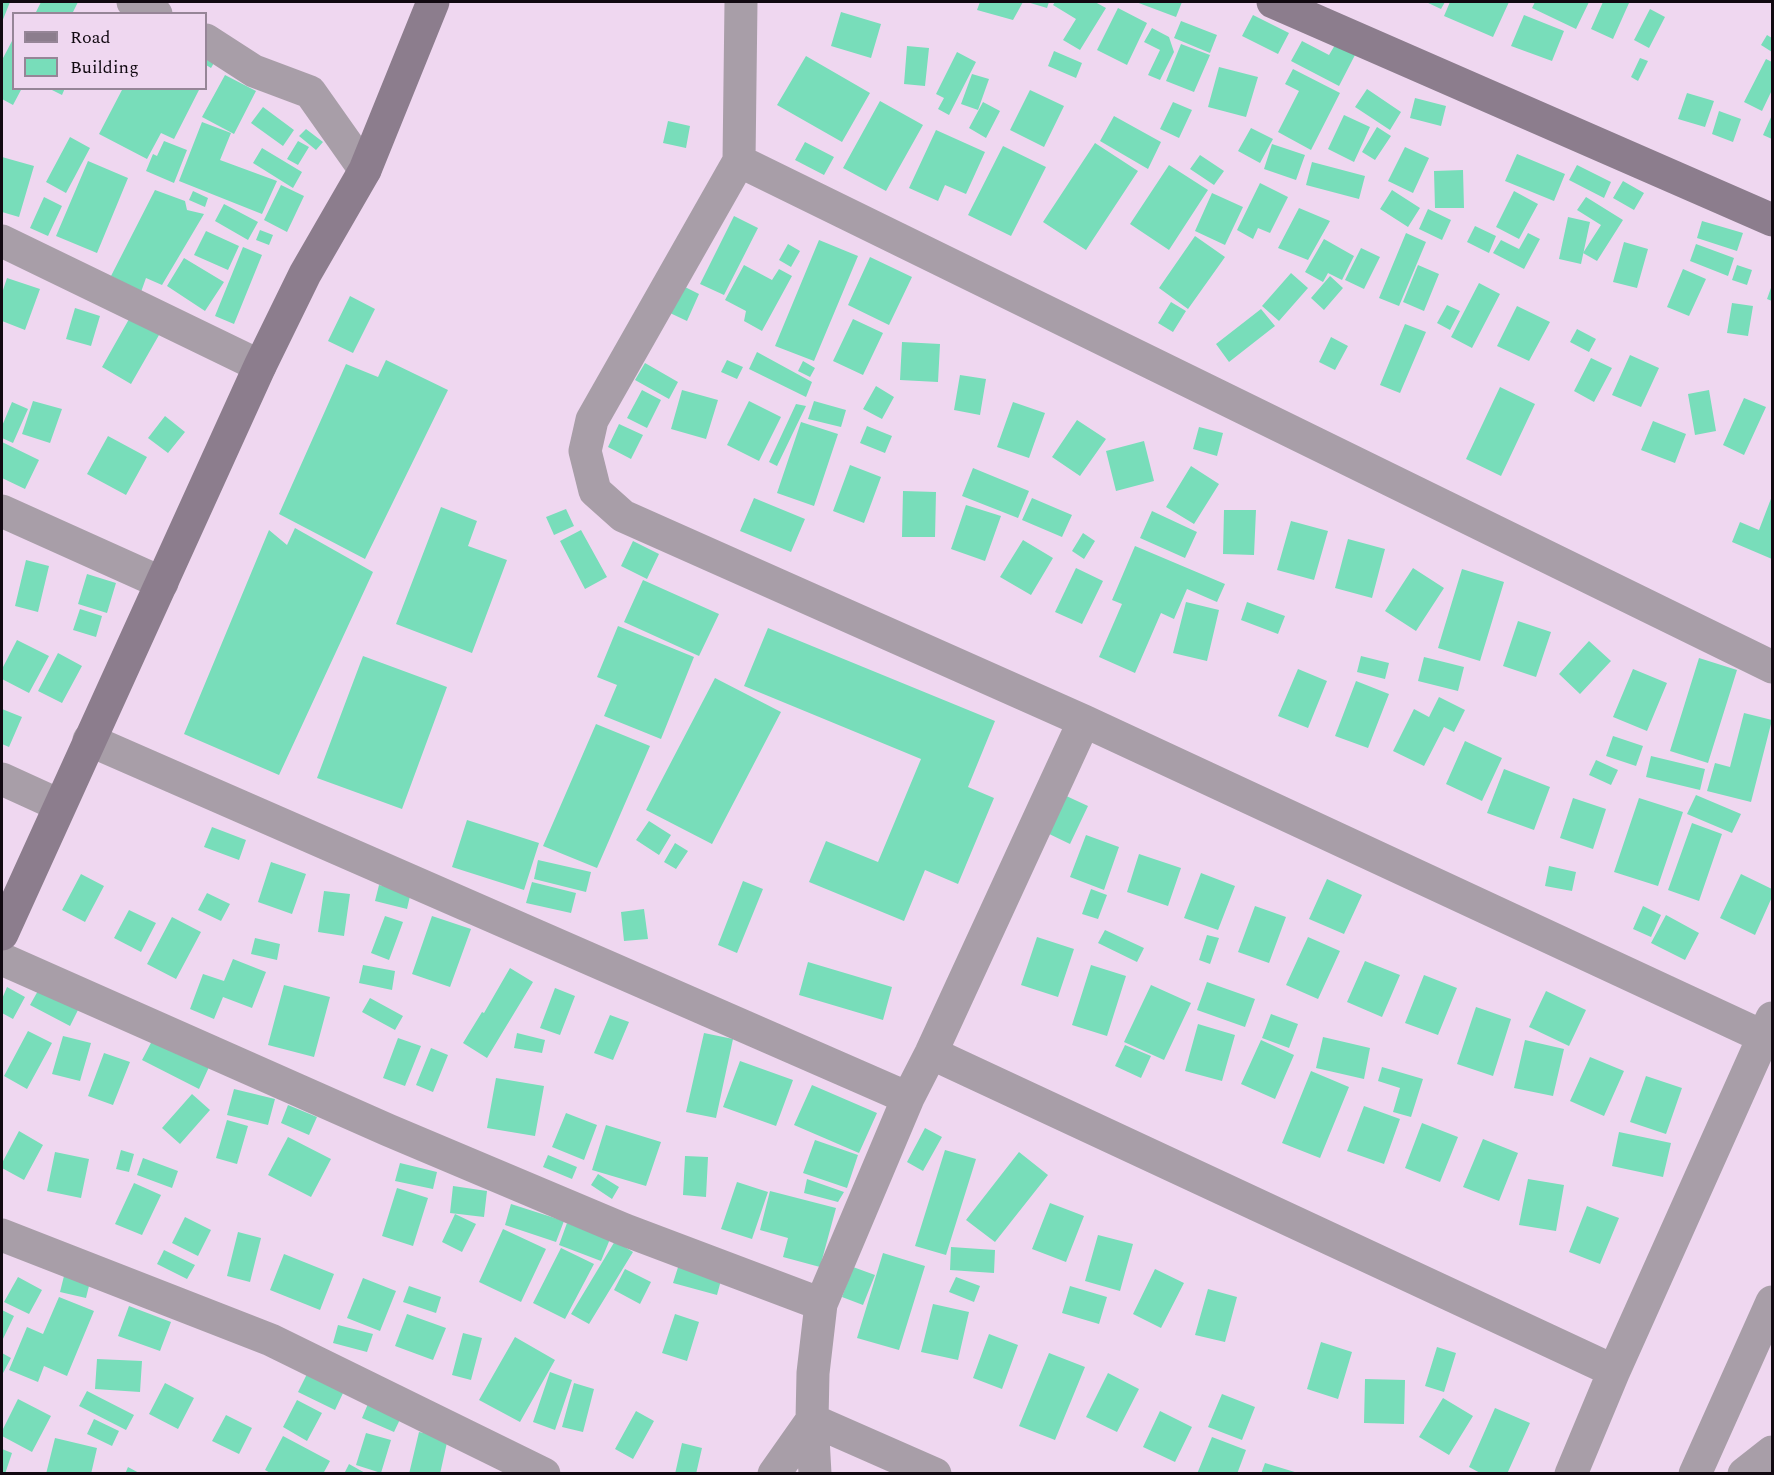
<!DOCTYPE html>
<style>
body{margin:0}
#map{position:relative;width:1774px;height:1475px;overflow:hidden;background:#efd7f0;font-family:Spectral,serif}
canvas{display:block}
.frame{position:absolute;inset:0;border:3px solid #110911;pointer-events:none}
.legend{position:absolute;left:12px;top:12px;width:195px;height:78px;box-sizing:border-box;background:#efd7f0;border:2px solid #968597;margin:0;padding:8px 10px;list-style:none;font-size:18px;color:#110911}
.legend li{display:flex;align-items:center;gap:12px;height:30px}
.legend b{width:30px;border:2px solid #968597}
</style>
<div id="map">
<canvas width="1774" height="1475"></canvas>
<div class="frame"></div>
<ul class="legend">
<li><b style="height:8px;background:#8c7d8d"></b>Road</li>
<li><b style="height:16px;background:#78ddba"></b>Building</li>
</ul>
</div>
<script>
const context = document.querySelector('canvas').getContext('2d');
context.lineJoin = 'round';
function fill(path, color) { context.fillStyle = color; context.fill(path, 'evenodd'); }
function stroke(path, color, width, dash) { context.strokeStyle = color; context.lineWidth = width; context.lineCap = dash ? 'butt' : 'round'; context.setLineDash(dash || []); context.stroke(path); }
const building = new Path2D(`
 M2 2H10L2 22Z
 M41 2H78L72 14H35Z
 M980 2H1023L1013 20 977 10Z
 M1027 2H1049L1047 8Z
 M1055 2H1095L1106 8 1080 50 1063 40 1076 19 1053 5Z
 M1136 2H1182L1176 17Z
 M1426 2H1445L1441 9Z
 M1450 2H1509L1493 37 1444 16Z
 M1535 2H1589L1576 29 1532 8Z
 M1603 2 1629 3 1613 39 1591 29Z
 M1118 8 1147 23 1127 65 1097 50Z
 M1650 9 1665 17 1649 48 1634 40Z
 M841 12 881 24 871 58 831 46Z
 M1253 15 1289 33 1278 54 1242 36Z
 M1524 15 1564 31 1552 61 1511 46Z
 M1181 21 1217 35 1210 53 1174 38Z
 M1152 28 1169 37 1174 52 1160 80 1148 75 1160 50 1144 42Z
 M1767 35 1772 38V52L1761 45Z
 M12 41 14 42V88H22L13 105 2 99V60Z
 M1302 41 1329 55 1335 45 1355 55 1339 86 1291 61Z
 M1181 44 1210 55 1194 92 1166 81Z
 M907 46 929 48 925 86 904 84Z
 M206 50 218 56 211 68 206 65Z
 M1054 51 1082 63 1076 78 1048 66Z
 M957 52 976 62 949 115 938 109 944 98 936 94Z
 M806 56 870 93 842 142 777 105Z
 M1640 58 1648 61 1638 81 1631 77Z
 M1766 59 1772 62V90L1762 111 1744 102Z
 M1219 67 1258 77 1246 117 1208 107Z
 M1293 69 1340 93 1311 150 1278 132 1299 91 1285 84Z
 M972 74 989 79 978 110 961 104Z
 M225 75 256 91 234 134 202 117Z
 M48 88H65L62 95Z
 M123 88H200L174 139 161 133 147 159 99 134Z
 M1367 89 1401 112 1390 130 1355 107Z
 M1030 90 1064 106 1044 147 1010 130Z
 M1687 93 1714 101 1705 127 1678 119Z
 M1415 98 1446 106 1441 126 1410 118Z
 M880 101 923 125 886 191 843 168Z
 M983 102 1000 111 986 138 969 128Z
 M1173 102 1192 110 1179 138 1160 129Z
 M263 107 294 130 283 146 251 123Z
 M1719 111 1741 119 1733 142 1712 134Z
 M1344 115 1370 127 1354 162 1328 149Z
 M1772 115V139L1763 135Z
 M1114 116 1161 142 1148 169 1100 141Z
 M668 121 690 126 686 148 663 143Z
 M202 122 231 133 220 160 277 181 262 214 179 181Z
 M1377 127 1391 136 1375 160 1362 152Z
 M1251 128 1273 139 1260 163 1238 151Z
 M306 129 323 142 316 150 299 136Z
 M936 130 985 152 966 194 945 185 938 201 909 188Z
 M70 137 90 148 66 193 46 182Z
 M164 141 187 150 174 183 146 171 153 154 157 156Z
 M298 141 309 147 298 165 287 159Z
 M805 142 834 157 824 175 795 160Z
 M1095 143 1138 171 1086 250 1043 222Z
 M1272 144 1305 155 1296 180 1264 169Z
 M1003 146 1046 167 1011 236 968 215Z
 M1405 147 1429 158 1413 193 1388 181Z
 M262 148 302 172 293 188 253 163Z
 M1517 154 1565 174 1554 201 1505 181Z
 M1200 155 1224 171 1214 185 1190 169Z
 M2 157 34 166 19 217 2 212Z
 M88 161 128 178 97 253 56 236Z
 M1312 162 1365 176 1359 199 1306 185Z
 M1169 165 1208 190 1169 250 1130 224Z
 M1577 165 1611 182 1604 198 1569 180Z
 M1463 170 1464 208H1435L1434 171Z
 M1623 181 1644 193 1634 210 1613 198Z
 M1260 183 1288 197 1270 233 1258 228 1253 239 1237 230Z
 M281 185 304 196 287 232 264 220Z
 M155 190 185 201 187 210 204 214 162 285 146 278 141 292 111 276Z
 M1392 190 1420 208 1408 227 1380 209Z
 M193 191 208 198 205 207 189 200Z
 M1514 191 1538 204 1519 239 1496 227Z
 M1212 193 1243 207 1225 245 1195 231Z
 M44 197 62 206 48 236 30 228Z
 M1586 197 1623 220 1597 261 1583 253 1601 225 1577 210Z
 M224 204 258 222 248 240 215 221Z
 M1299 208 1330 221 1308 260 1278 248Z
 M1428 209 1451 220 1442 240 1419 229Z
 M734 216 758 228 724 295 700 284Z
 M1568 217 1590 222 1581 264 1559 259Z
 M1702 221 1743 233 1737 251 1697 238Z
 M1475 226 1496 236 1489 253 1467 242Z
 M260 230 273 235 269 245 256 240Z
 M206 231 239 246 228 270 194 255Z
 M1406 233 1426 242 1399 306 1379 298Z
 M1528 233 1540 239 1524 269 1493 253 1501 240 1519 249Z
 M1195 236 1225 257 1188 309 1159 288Z
 M1324 239 1354 256 1342 280 1328 273 1323 282 1305 272Z
 M819 240 858 256 814 361 775 346Z
 M1624 242 1648 249 1637 288 1613 282Z
 M788 244 800 251 791 267 779 260Z
 M1696 244 1734 258 1728 276 1690 261Z
 M243 247 262 255 234 324 215 316Z
 M1361 248 1380 257 1364 289 1345 280Z
 M870 257 912 277 889 325 848 305Z
 M184 258 224 282 205 311 167 286Z
 M744 265 772 280 779 269 792 276 762 331 744 321 746 311 725 300Z
 M1418 265 1439 274 1424 311 1403 302Z
 M1737 265 1752 270 1747 285 1732 280Z
 M1683 269 1706 279 1689 316 1667 307Z
 M1291 273 1308 288 1279 321 1262 306Z
 M1330 276 1343 288 1324 310 1311 298Z
 M7 278 40 289 25 330 2 321V293Z
 M1479 283 1500 294 1472 348 1451 337Z
 M1772 285V301L1767 299Z
 M683 286 699 294 687 321 670 313Z
 M350 296 375 309 353 353 328 341Z
 M1171 302 1186 311 1173 332 1158 323Z
 M1732 303 1753 306 1748 336 1727 333Z
 M1447 305 1460 311 1450 330 1437 323Z
 M1517 306 1550 322 1529 361 1497 346Z
 M75 308 100 316 91 346 66 339Z
 M1261 309 1275 326 1229 362 1216 344Z
 M133 312 163 328 131 384 102 367Z
 M853 319 883 333 863 375 833 361Z
 M1405 324 1426 332 1400 393 1380 385Z
 M1577 329 1596 339 1589 352 1570 342Z
 M1331 337 1348 346 1335 370 1319 362Z
 M902 342 940 344 938 382 900 380Z
 M757 352 812 382 806 397 749 369Z
 M1630 355 1659 368 1641 407 1612 395Z
 M1591 358 1612 368 1594 402 1574 391Z
 M386 360 448 390 365 559 279 514 346 364 378 377Z
 M727 360 743 367 737 379 721 372Z
 M803 361 815 368 810 377 798 371Z
 M645 363 678 382 669 399 635 380Z
 M960 375 986 379 980 415 954 410Z
 M876 386 894 397 882 419 863 409Z
 M1500 387 1535 404 1501 476 1466 459Z
 M642 390 661 400 647 428 627 418Z
 M682 390 718 400 706 439 671 429Z
 M1709 390 1716 431 1695 435 1688 394Z
 M1744 398 1766 407 1744 455 1723 445Z
 M33 401 62 409 50 443 22 434Z
 M749 401 781 417 759 461 727 445Z
 M814 401 846 410 841 427 808 419Z
 M12 402 28 409 13 443 2 438V426Z
 M1013 402 1045 413 1029 458 997 447Z
 M796 404 806 406 777 466 769 462Z
 M165 416 185 432 168 453 148 438Z
 M1077 420 1106 439 1080 476 1052 457Z
 M1653 421 1686 434 1675 463 1641 450Z
 M801 422 838 434 814 506 777 493Z
 M619 424 643 435 631 459 608 447Z
 M867 426 892 436 885 453 860 443Z
 M1199 427 1223 433 1217 456 1193 449Z
 M108 436 147 457 126 495 87 474Z
 M1144 441 1154 481 1116 491 1106 451Z
 M2 442 39 460 25 489 2 478Z
 M850 465 881 477 864 523 833 511Z
 M1191 466 1219 484 1194 524 1166 507Z
 M973 468 1029 491 1018 518 962 496Z
 M903 491 936 492 935 537H902Z
 M1772 496V559L1732 542 1740 522 1759 530Z
 M754 498 805 519 791 552 740 531Z
 M1032 498 1072 515 1062 537 1022 520Z
 M966 505 1001 516 985 561 951 549Z
 M441 507 477 521 468 546 507 560 472 653 396 624Z
 M566 509 574 526 554 535 546 517Z
 M1224 510H1256L1254 555 1223 554Z
 M1152 511 1197 532 1185 558 1140 538Z
 M1291 521 1328 531 1314 580 1277 570Z
 M295 528 373 572 279 775 184 734 269 530 287 545Z
 M581 530 607 577 585 589 560 541Z
 M1083 533 1095 541 1084 559 1072 551Z
 M1348 539 1385 549 1372 598 1335 588Z
 M1023 540 1053 558 1031 595 1000 577Z
 M633 541 659 554 647 579 621 566Z
 M1135 546 1225 584 1217 602 1187 589 1174 619 1161 613 1135 673 1099 657 1122 604 1112 600Z
 M26 560 49 566 38 612 15 606Z
 M1076 568 1103 581 1082 624 1055 612Z
 M1413 568 1444 588 1416 631 1385 611Z
 M1462 569 1504 582 1480 661 1438 648Z
 M87 574 116 583 107 613 78 604Z
 M643 580 719 614 699 656 624 622Z
 M1186 602 1219 610 1207 661 1173 653Z
 M1247 602 1285 616 1278 634 1241 620Z
 M80 609 102 616 96 637 73 630Z
 M1518 621 1551 632 1536 677 1503 666Z
 M618 626 694 657 661 739 604 716 617 685 597 677Z
 M768 628 995 721 968 787 994 798 958 884 925 870 904 921 809 882 826 841 878 862 921 759 744 686Z
 M17 640 49 656 29 693 2 679V669Z
 M1589 641 1611 661 1580 694 1559 674Z
 M58 653 82 666 62 703 38 691Z
 M363 656 447 687 402 809 317 778Z
 M1361 656 1389 663 1385 679 1357 672Z
 M1424 657 1464 667 1458 691 1418 681Z
 M1699 658 1737 670 1708 763 1670 751Z
 M1298 669 1327 681 1308 728 1278 716Z
 M1633 669 1667 683 1647 731 1613 717Z
 M715 678 781 712 712 844 646 810Z
 M1356 681 1389 694 1368 748 1335 736Z
 M1439 697 1465 710 1454 732 1444 727 1424 766 1393 751 1414 709 1429 717Z
 M2 709 22 717 9 747 2 744Z
 M1744 713 1772 720 1751 802 1707 791 1715 763 1730 767Z
 M596 724 650 746 597 868 543 846Z
 M1613 736 1643 746 1636 766 1606 756Z
 M1465 741 1502 758 1482 801 1446 784Z
 M1651 756 1705 769 1700 790 1646 777Z
 M1596 760 1618 770 1611 785 1589 775Z
 M1504 769 1550 787 1534 830 1487 813Z
 M1062 794 1088 806 1070 844 1043 831Z
 M1696 795 1741 814 1732 833 1687 814Z
 M1573 798 1606 809 1593 849 1560 838Z
 M1639 798 1683 812 1658 886 1614 872Z
 M467 820 539 843 524 890 452 867Z
 M649 821 671 835 659 855 636 840Z
 M1692 823 1722 834 1699 901 1668 890Z
 M212 827 246 840 239 860 204 847Z
 M1086 835 1119 847 1104 890 1070 877Z
 M675 843 688 851 676 869 664 862Z
 M1139 854 1181 868 1168 906 1127 892Z
 M538 860 591 872 586 892 534 879Z
 M271 862 306 874 292 914 258 902Z
 M1549 866 1576 872 1572 891 1545 886Z
 M1201 873 1235 886 1218 930 1184 918Z
 M81 874 104 886 85 922 62 910Z
 M1741 874 1772 889V897L1755 935 1720 918Z
 M1327 879 1362 895 1344 934 1309 919Z
 M743 881 763 889 737 953 718 945Z
 M532 882 576 893 571 913 526 903Z
 M379 885 411 892 407 909 375 901Z
 M1091 889 1107 895 1098 919 1082 914Z
 M324 891 350 894 344 936 318 932Z
 M207 893 230 904 221 921 198 910Z
 M1255 906 1286 917 1269 963 1238 952Z
 M1643 906 1661 915 1651 937 1633 929Z
 M644 909 648 939 624 941 621 912Z
 M129 910 156 923 141 952 114 938Z
 M1666 915 1699 933 1685 960 1651 943Z
 M385 916 403 922 389 960 371 953Z
 M432 916 471 929 450 987 412 974Z
 M172 917 201 932 176 979 147 964Z
 M1105 930 1144 948 1137 962 1098 943Z
 M1207 935 1219 938 1210 964 1199 960Z
 M1037 937 1074 949 1058 997 1021 985Z
 M1308 937 1340 951 1318 999 1286 985Z
 M255 938 280 944 277 960 251 954Z
 M233 959 266 972 252 1008 223 997 214 1019 190 1009 203 974 224 981Z
 M1365 961 1400 975 1382 1017 1347 1002Z
 M808 962 892 987 883 1020 799 995Z
 M363 965 395 971 392 990 359 983Z
 M1091 965 1126 976 1107 1036 1072 1025Z
 M510 968 533 982 487 1058 463 1043 482 1012 484 1013Z
 M1424 975 1457 988 1438 1035 1405 1023Z
 M1207 982 1255 999 1245 1027 1197 1010Z
 M284 985 330 997 314 1057 268 1045Z
 M1151 985 1191 1003 1164 1060 1124 1042Z
 M7 987 25 997 13 1019 2 1013V999Z
 M555 988 575 996 560 1035 540 1028Z
 M39 989 78 1010 70 1026 30 1005Z
 M1546 991 1586 1010 1569 1046 1529 1027Z
 M370 998 403 1016 395 1030 362 1012Z
 M1476 1007 1511 1019 1493 1076 1457 1064Z
 M1271 1014 1298 1024 1289 1048 1262 1038Z
 M610 1015 629 1022 613 1060 594 1053Z
 M1198 1024 1235 1035 1222 1081 1185 1071Z
 M28 1031 52 1043 27 1089 4 1076Z
 M517 1033 545 1040 542 1053 514 1048Z
 M704 1033 733 1039 716 1118 686 1112Z
 M63 1036 91 1043 80 1081 52 1074Z
 M1323 1037 1370 1048 1364 1079 1316 1068Z
 M398 1038 421 1046 405 1086 383 1078Z
 M153 1039 209 1067 199 1089 142 1060Z
 M1261 1040 1294 1055 1275 1099 1241 1084Z
 M1525 1040 1564 1049 1553 1096 1514 1088Z
 M1125 1045 1151 1056 1141 1078 1115 1066Z
 M431 1048 448 1055 433 1092 416 1085Z
 M104 1053 130 1062 113 1105 88 1096Z
 M1590 1057 1624 1071 1604 1116 1570 1101Z
 M740 1061 793 1080 776 1126 723 1107Z
 M1382 1067 1423 1079 1411 1117 1393 1112 1400 1088 1378 1081Z
 M1311 1071 1349 1087 1320 1158 1282 1143Z
 M1646 1076 1682 1088 1666 1134 1630 1122Z
 M496 1078 544 1086 535 1136 487 1128Z
 M812 1085 877 1113 859 1153 794 1125Z
 M234 1089 275 1099 268 1125 227 1115Z
 M192 1094 210 1110 180 1144 162 1128Z
 M288 1105 317 1117 309 1135 281 1123Z
 M1364 1106 1400 1119 1384 1164 1347 1151Z
 M566 1113 597 1125 584 1160 552 1147Z
 M227 1120 248 1126 237 1164 216 1158Z
 M1422 1123 1458 1137 1440 1182 1405 1168Z
 M606 1125 661 1142 646 1186 592 1170Z
 M925 1128 942 1137 923 1171 907 1162Z
 M19 1131 43 1145 24 1180 2 1168V1163Z
 M1619 1132 1671 1143 1663 1177 1612 1166Z
 M288 1137 331 1159 311 1197 268 1175Z
 M1483 1139 1518 1153 1499 1201 1463 1187Z
 M815 1140 858 1155 847 1188 803 1173Z
 M121 1150 134 1154 129 1172 116 1169Z
 M945 1150 976 1159 946 1255 915 1246Z
 M55 1152 89 1159 81 1198 47 1191Z
 M1019 1152 1048 1175 995 1242 966 1220Z
 M548 1155 577 1167 572 1179 543 1167Z
 M685 1156 708 1157 706 1197 683 1195Z
 M143 1158 178 1171 172 1188 137 1175Z
 M400 1163 437 1172 433 1189 395 1181Z
 M598 1174 619 1187 612 1199 591 1185Z
 M807 1179 844 1192 838 1202 804 1193Z
 M1528 1179 1564 1185 1556 1231 1519 1225Z
 M737 1182 768 1192 752 1239 721 1229Z
 M134 1183 161 1195 142 1235 115 1224Z
 M453 1186 487 1191 484 1217 450 1213Z
 M397 1188 428 1198 413 1246 382 1236Z
 M770 1191 836 1208 820 1267 783 1257 788 1238 760 1230Z
 M1050 1203 1084 1216 1066 1262 1032 1249Z
 M511 1204 564 1221 556 1242 505 1225Z
 M1587 1206 1619 1218 1600 1264 1569 1252Z
 M455 1214 476 1224 462 1252 442 1242Z
 M185 1217 211 1230 198 1256 172 1243Z
 M567 1223 610 1239 601 1261 559 1245Z
 M503 1229 546 1249 521 1302 479 1282Z
 M238 1232 261 1238 250 1282 227 1276Z
 M1098 1235 1133 1244 1120 1291 1085 1281Z
 M615 1241 633 1252 589 1324 571 1314Z
 M951 1247 995 1250 994 1273 950 1270Z
 M561 1248 594 1264 565 1319 533 1303Z
 M164 1250 195 1265 187 1279 157 1264Z
 M883 1253 925 1266 899 1350 857 1338Z
 M284 1254 334 1274 320 1310 270 1290Z
 M680 1261 723 1273 717 1295 673 1283Z
 M853 1267 875 1275 863 1305 842 1297Z
 M625 1269 651 1282 640 1304 614 1290Z
 M1155 1269 1184 1283 1161 1328 1133 1314Z
 M64 1276 90 1282 86 1298 60 1292Z
 M18 1277 42 1290 29 1314 4 1302Z
 M956 1277 980 1286 974 1302 949 1292Z
 M363 1278 396 1291 380 1331 347 1318Z
 M409 1286 441 1297 436 1313 403 1302Z
 M1070 1286 1107 1297 1099 1324 1062 1313Z
 M1208 1289 1237 1297 1225 1342 1195 1335Z
 M59 1297 94 1311 67 1376 44 1366 38 1382 9 1370 27 1327 43 1334Z
 M933 1304 969 1312 958 1360 921 1352Z
 M129 1306 171 1322 160 1351 118 1336Z
 M2 1310 14 1316 2 1341Z
 M407 1314 446 1328 433 1360 395 1346Z
 M675 1314 699 1322 687 1361 662 1353Z
 M338 1325 373 1334 367 1352 333 1343Z
 M463 1333 482 1338 471 1380 452 1375Z
 M989 1334 1018 1345 1002 1389 973 1378Z
 M515 1337 555 1360 520 1422 479 1400Z
 M1321 1342 1352 1352 1338 1399 1307 1389Z
 M1437 1347 1456 1353 1444 1392 1425 1386Z
 M2 1353 11 1358 2 1375Z
 M1049 1353 1085 1367 1055 1440 1019 1426Z
 M97 1359 142 1361 140 1392 95 1389Z
 M308 1372 344 1391 335 1410 298 1392Z
 M550 1372 572 1380 555 1430 533 1422Z
 M1108 1373 1139 1389 1117 1432 1086 1417Z
 M1365 1379 1405 1380 1404 1424 1364 1423Z
 M165 1383 194 1398 178 1429 149 1414Z
 M574 1383 594 1389 583 1432 562 1427Z
 M87 1391 134 1415 126 1430 79 1406Z
 M1222 1394 1255 1407 1242 1440 1208 1427Z
 M1443 1398 1473 1416 1449 1455 1419 1437Z
 M18 1399 51 1416 32 1452 2 1436V1431Z
 M370 1399 403 1413 394 1432 362 1418Z
 M297 1400 322 1413 307 1441 283 1427Z
 M1495 1408 1530 1423 1507 1474H1482L1469 1467Z
 M636 1411 654 1421 633 1459 615 1449Z
 M1160 1411 1192 1427 1175 1462 1143 1447Z
 M226 1415 252 1428 239 1454 212 1441Z
 M94 1419 119 1431 112 1446 87 1434Z
 M419 1432 448 1438 440 1474H409Z
 M366 1433 391 1440 381 1473 356 1465Z
 M283 1436 330 1461 323 1474H272L265 1470Z
 M1212 1437 1246 1450 1237 1474H1197Z
 M55 1438 97 1448 91 1474H46Z
 M682 1443 702 1448 696 1474H675Z
 M2 1449 12 1453 5 1474H2Z
 M1265 1463 1298 1473V1474H1261Z
 M349 1464 367 1474H344Z
 M128 1467 141 1474H125Z`);
const street = new Path2D(`
 M133 2 156 14
 M741 2 739 161 1772 667
 M206 40 254 71 310 92 365 170
 M739 161 592 420 585 451 595 491 623 516 1084 721 1764 1037
 M2 241 260 366
 M2 511 162 583
 M89 740 908 1098
 M2 779 59 805
 M2 959 388 1130 625 1230 821 1304
 M931 1053 1614 1371
 M2 1235 271 1340 544 1474
 M774 1474 812 1420 935 1474
 M815 1474 812 1420 813 1373 821 1304 908 1098 931 1053 1084 721
 M1571 1474 1614 1371 1772 1018
 M1695 1474 1772 1302
 M1744 1474 1772 1452`);
const secondary = new Path2D(`
 M1273 2 1772 220
 M2 934 260 366 305 274 365 170 433 2`);
fill(building, '#78ddba');
stroke(street, '#a89ea8', 33);
stroke(secondary, '#8c7d8d', 33);
</script>
